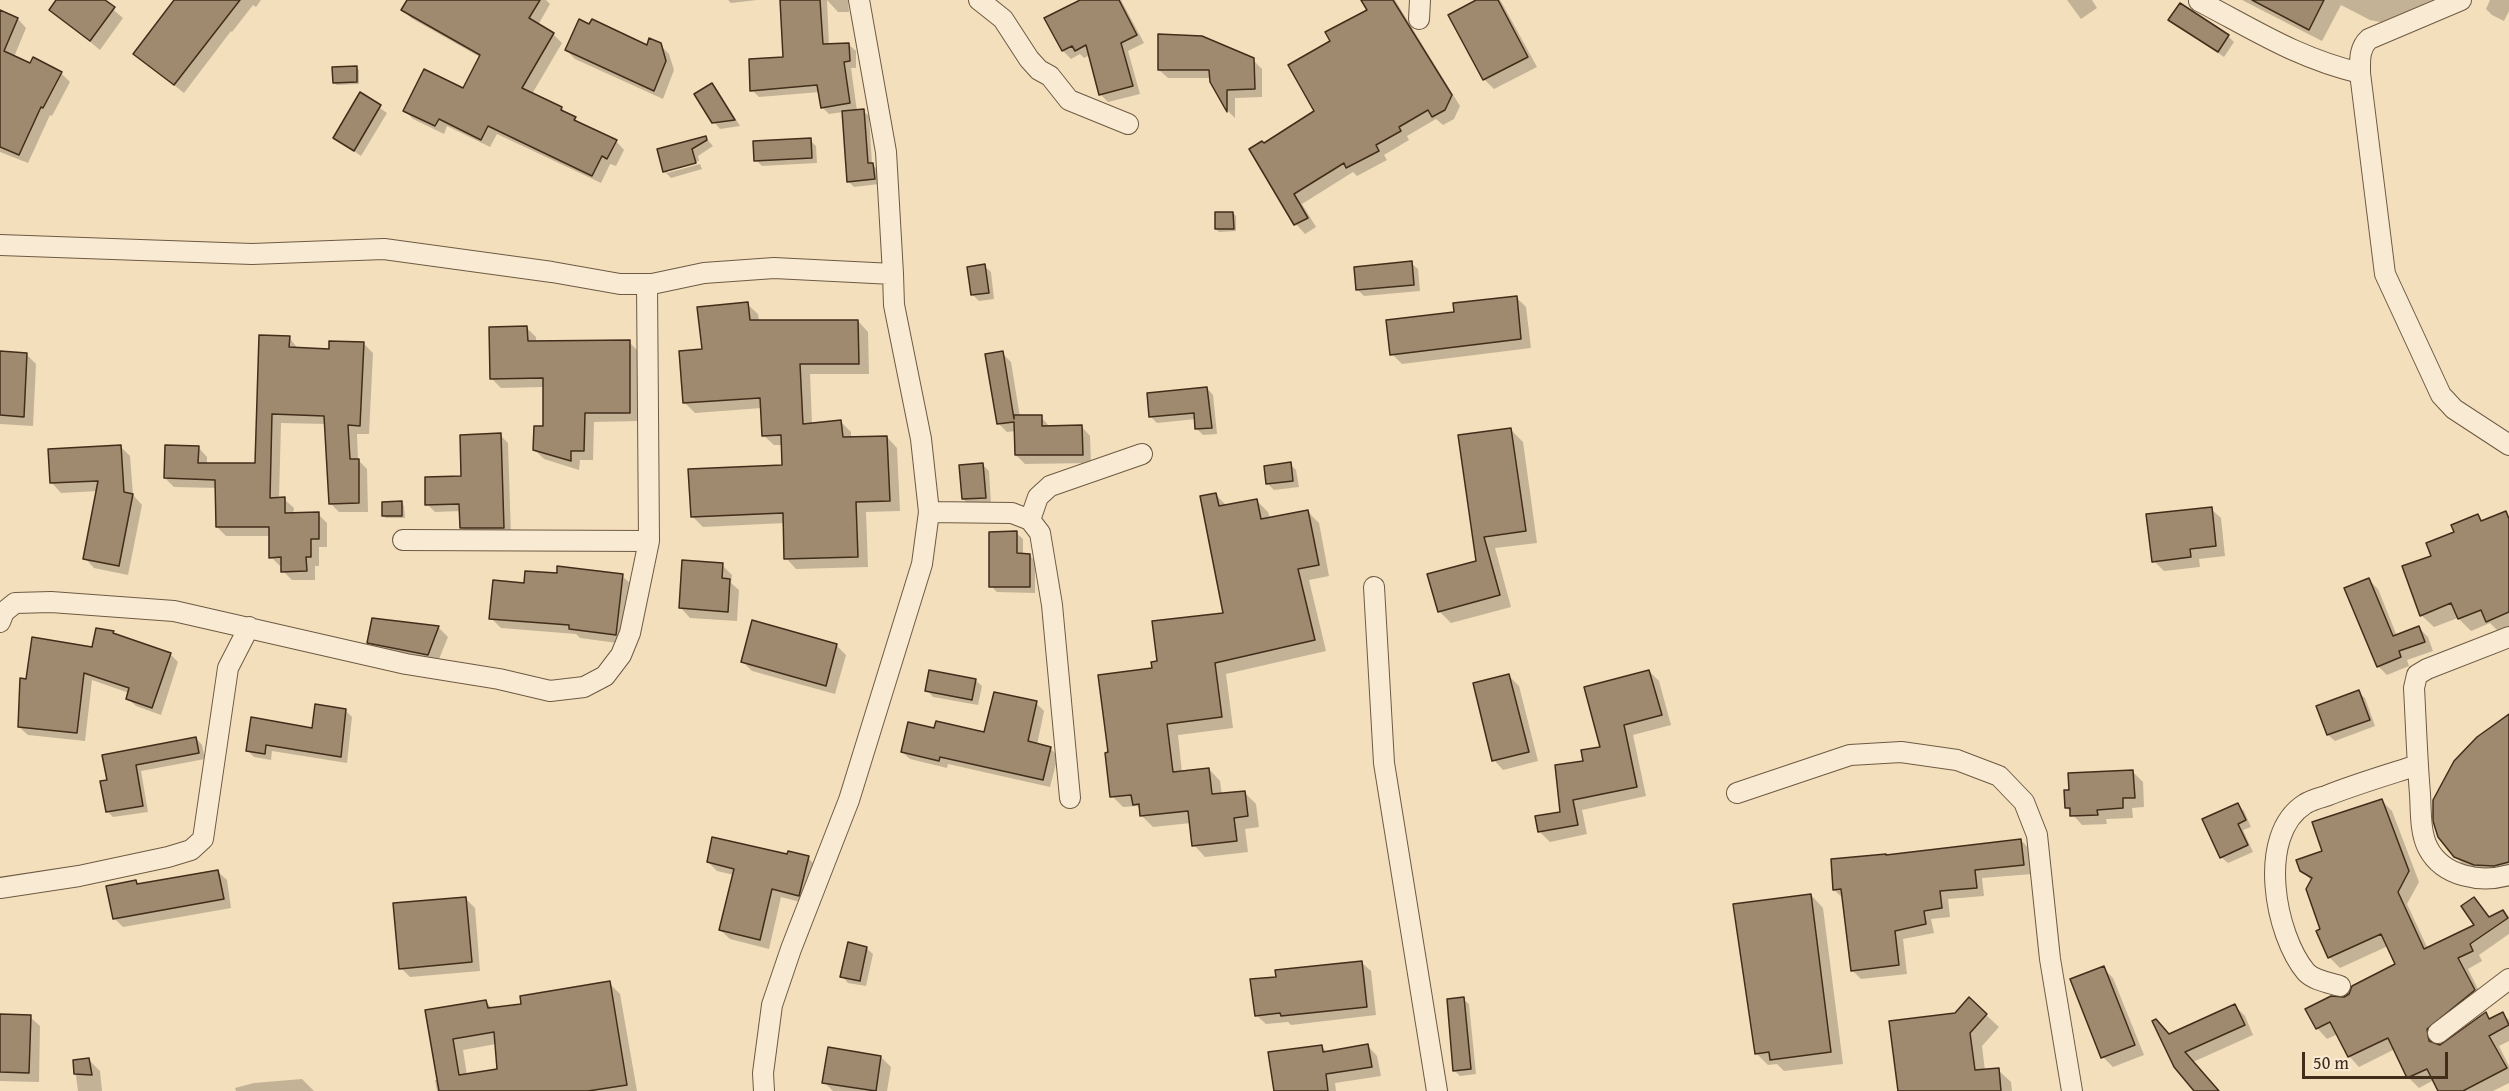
<!DOCTYPE html>
<style>
body{margin:0}
#map{position:relative;width:2509px;height:1091px;overflow:hidden;background:#f4dfbc;font-family:"Gentium Book Plus",serif}
canvas{display:block}
.scale{position:absolute;left:2302px;top:1052px;width:146px;height:27px;box-sizing:border-box;border:3px solid #422d1b;border-top:0;padding-left:8px;font-size:18px;line-height:21px;white-space:nowrap;color:#422d1b;-webkit-text-stroke:4px #f8ead3;paint-order:stroke}
</style>
<div id="map">
<canvas width="2509" height="1091"></canvas>
<div class="scale">50 m</div>
</div>
<script>
const context = document.querySelector('canvas').getContext('2d');
context.lineJoin = 'round';
function fill(path, color) { context.fillStyle = color; context.fill(path, 'evenodd'); }
function stroke(path, color, width, dash) { context.strokeStyle = color; context.lineWidth = width; context.lineCap = dash ? 'butt' : 'round'; context.setLineDash(dash || []); context.stroke(path); }
const shadow = new Path2D(`
 M58 0H102L123 18 100 50 51 10Z
 M191 0H261L256 7 253 5 232 32 231 31 184 93 135 54Z
 M409 0H546L550 4 538 25 553 34 562 43 532 94 561 108 582 125 616 141 624 150 616 166 610 164 601 183 497 134 490 147 447 126 444 134 413 119 405 111 463 90 480 57 411 18 403 10Z
 M728 0H757L731 3Z
 M781 0H848L849 12H838L827 0 829 45 848 44 856 51V68H851L857 111H863L869 116 872 164 878 170 879 184 854 187 849 182 843 112 829 114 822 107 820 92 759 97 752 90 784 59Z
 M1083 0H1121L1144 43 1128 51 1140 94 1108 102 1100 94 1090 55 1084 58 1080 54 1071 59 1063 51Z
 M1363 0H1395L1460 106 1454 119 1443 125 1436 119 1407 136 1409 140 1384 155 1387 160 1357 176 1353 172 1302 204 1316 227 1305 234 1296 224 1251 150 1264 145 1316 112 1333 41 1369 10Z
 M1479 0H1500L1502 3 1537 67 1494 89 1485 80 1450 16Z
 M2067 0H2092L2097 8 2081 19Z
 M2242 0H2449L2385 23 2370 20 2341 5 2322 41Z
 M2490 0H2509V11L2504 21 2492 15 2486 9Z
 M0 12 18 19 26 28 14 57 31 65 61 73 70 82 52 116 50 115 28 163 0 152Z
 M2170 20 2228 36 2234 42 2224 57Z
 M660 45 669 54 674 70 663 99 575 59 566 50 647 47Z
 M1253 60 1262 69V97L1235 98V118L1228 111 1211 78H1168L1159 70Z
 M356 68 359 70V84L337 85 334 83Z
 M712 85 718 91 740 126 720 129 714 122Z
 M360 94 387 113 361 156 335 138Z
 M705 137 713 146 698 156 699 161 667 170V173L700 164 702 169 671 178 665 172 658 150Z
 M810 140 816 146 817 163 762 166 756 160Z
 M1233 213 1236 216V231L1219 232 1216 229Z
 M1411 263 1418 269 1420 291 1364 296 1358 290Z
 M984 266 991 272 994 299 979 301 972 294Z
 M1516 297 1526 307 1531 348 1402 364 1392 354Z
 M747 304 758 314 759 321H858L868 332 869 374H810L812 424 840 421 851 432V438L887 437 897 448 900 511 866 512 868 567 796 569 786 558 785 523 703 527 692 516 784 466 783 445H774L763 435 762 408 695 413 684 402 704 350Z
 M527 328 536 337V342H629L638 351 639 421 594 422 593 460H580L579 470 544 459 535 450 545 427V387L501 388 492 379Z
 M289 337 298 349 330 350 364 344 373 353 369 434H357L358 460 367 469 368 512H339L330 503 326 424 281 423 279 499H284L294 508 293 514H318L327 523V547H319V566H315V580H292L283 571V566H280L271 557 270 536H226L217 527V488L174 487 165 478 198 447 207 457V464L256 465Z
 M0 353 26 354 36 364 33 426 0 424Z
 M1002 353 1011 362 1020 417H1041L1050 427H1082L1090 436 1091 463 1025 464 1016 455V431L1007 432 998 423Z
 M1207 388 1213 395 1217 434 1203 435 1197 429 1196 419 1157 423 1151 417Z
 M1511 430 1523 442 1537 543 1495 548 1511 607 1451 623 1439 611 1478 562Z
 M500 435 508 443 511 535 470 536 462 528 461 511 435 512 427 504 463 477Z
 M121 447 130 456 133 495 142 505 128 575 94 568 85 558 98 491 61 493 52 483Z
 M982 464 989 471 991 504 970 505 963 499Z
 M1290 464 1296 470 1299 487 1274 490 1268 484Z
 M1216 495 1227 506 1257 501 1268 512 1270 519 1308 512 1319 523 1329 576 1309 580 1326 651 1226 674 1233 728 1178 735 1182 773 1209 769 1220 781 1222 795 1244 792 1256 804 1259 827 1245 829 1248 852 1205 857 1194 845 1191 823 1153 827 1142 816 1141 810 1137 806 1123 807 1112 796 1110 754 1159 662 1225 615Z
 M402 503 404 506 405 518H386L383 516Z
 M2211 509 2221 518 2225 556 2199 559 2200 567 2164 571 2154 561Z
 M2505 513 2509 517V630L2500 633 2490 623 2471 631 2458 618 2434 627 2421 615 2433 557 2456 533 2478 516 2484 522Z
 M1016 533 1023 539V555H1029L1035 561V593L997 592 991 586Z
 M722 565 732 575 731 583 739 590 737 621 690 618 681 608Z
 M622 576 632 585 625 644 580 638 576 634 501 628 491 618 525 584Z
 M2369 580 2378 589 2397 636 2419 628 2428 637 2433 651 2407 660 2409 666 2387 675 2378 666Z
 M438 627 448 637 437 664 378 652 368 642Z
 M113 633 117 636 170 654 178 662 161 715 136 706 127 698 129 693 92 680 85 741 28 735 19 727 27 680 93 649Z
 M836 645 846 655 835 694 752 671 742 661Z
 M1649 671 1659 681 1671 725 1633 735 1646 796 1582 810 1587 834 1550 842 1540 832 1561 813 1585 762 1602 748Z
 M1509 676 1519 686 1538 761 1503 770 1494 760Z
 M975 680 982 686 978 705 933 697 927 690Z
 M2358 692 2365 698 2375 726 2335 741 2328 735Z
 M1036 703 1044 711 1037 745 1050 748 1058 756 1050 787 948 764 947 768 910 759 902 752 935 730 986 734Z
 M345 710 352 717 347 763 272 751 271 760 254 757 248 751 313 730Z
 M2509 716V877L2469 870 2455 856Z
 M196 738 202 745 205 759 141 771 148 812 113 817 107 811 109 782 104 756Z
 M2133 772 2143 782 2144 807 2132 808 2133 818 2106 819 2107 824 2082 825 2066 807Z
 M2381 800 2392 811 2419 882 2407 904 2428 949 2476 925 2474 899 2491 918 2503 912 2509 917V934L2479 955 2482 961 2468 969 2484 1001 2441 1034 2436 1046H2440L2486 1014 2492 1020 2503 1014 2509 1020V1041L2499 1046 2509 1066V1083L2493 1091H2440L2434 1080 2419 1088 2408 1077 2395 1049 2359 1067 2349 1056 2338 1034 2327 1039 2317 1028 2397 965 2388 946 2340 968 2329 957 2318 932 2322 930 2312 881 2301 870Z
 M2238 805 2244 811 2251 827 2243 830 2253 852 2228 863 2221 857Z
 M2021 840 2029 849 2032 874 1982 878 1984 896 1948 899 1950 917 1931 919 1934 933 1903 939 1907 974 1861 979 1852 970 1843 898 1834 890 1887 857Z
 M788 856 808 858 817 867 808 904 781 897 769 949 730 939 720 930 734 875 717 871 708 862Z
 M218 872 227 880 231 908 123 927 114 918 136 882 140 886Z
 M1811 895 1823 908 1843 1064 1784 1071 1777 1064 1768 1065 1756 1053Z
 M466 899 475 908 480 971 410 977 401 968Z
 M866 948 873 954 866 986 848 983 842 976Z
 M1361 962 1371 971 1376 1015 1291 1025 1288 1022 1266 1024 1256 1015 1277 978Z
 M2103 968 2113 978 2144 1055 2113 1067 2103 1057Z
 M609 983 620 994 637 1091H437L435 1080H438L427 1011 486 1002 493 1009 523 1005ZM496 1044 499 1070 467 1075 463 1050Z
 M1463 999 1469 1004 1476 1074 1460 1076 1455 1071Z
 M1969 999 1999 1027 1982 1046 1985 1071 1998 1070 2011 1082 2012 1091H1898Z
 M2235 1006 2245 1016 2253 1035 2193 1062 2218 1091H2196L2156 1020 2170 1035Z
 M30 1017 40 1026 39 1082 0 1081V1027Z
 M1368 1046 1377 1056 1381 1076 1335 1083 1336 1091H1275L1322 1047 1328 1053Z
 M881 1057 891 1067 887 1091H833L824 1082Z
 M89 1060 100 1071 102 1091H78L74 1061Z
 M302 1079 314 1091H236L235 1088 254 1083Z`);
const building = new Path2D(`
 M56 0H105L115 7 90 41 49 10Z
 M174 0H240L174 85 133 54Z
 M407 0H540L529 18 554 33 522 88 562 107 561 110 576 117 574 120 617 140 607 159 602 156 592 176 488 126 481 140 439 119 435 126 403 111 424 69 463 88 480 55 401 10Z
 M780 0H820L823 44 849 43 850 61 844 62 850 103 821 108 817 85 750 91 749 59 783 57Z
 M1080 0H1119L1137 35 1121 43 1133 86 1099 95 1086 45 1075 51 1072 46 1062 51 1044 18Z
 M1361 0H1393L1452 95 1445 110 1432 117 1428 110 1399 127 1401 131 1376 145 1379 151 1346 168 1344 163 1294 194 1308 218 1294 225 1249 149 1262 141 1264 143 1314 111 1288 65 1330 41 1325 32 1367 10Z
 M1476 0H1498L1528 57 1483 80 1448 15Z
 M2252 0H2324L2309 30Z
 M2180 3 2229 35 2218 52 2168 20Z
 M0 10 18 18 4 51 30 63 33 57 62 72 43 108 41 107 19 155 0 147Z
 M579 19 589 24 592 19 647 45 649 38 661 43 666 61 654 91 565 50Z
 M1158 34 1202 36 1254 58 1255 89 1227 90V112L1210 82 1209 70H1158Z
 M357 66V82L333 83 332 67Z
 M712 83 735 120 712 123 694 94Z
 M360 92 381 105 354 151 333 138Z
 M864 109 868 163H873L875 179 847 182 842 111Z
 M706 136 707 140 692 149 696 163 663 172 657 149Z
 M811 138 812 158 754 161 753 141Z
 M1215 212H1233L1234 229H1215Z
 M1412 261 1414 285 1356 290 1354 267Z
 M985 264 989 293 971 295 967 267Z
 M1517 296 1521 339 1390 355 1386 320 1454 312 1453 303Z
 M748 302 750 320H858L859 364H800L803 424 841 420 843 437 887 436 890 501 856 502 858 557 784 559 783 513 691 517 688 469 782 465 781 435 762 436 760 398 683 403 679 351 702 349 697 307Z
 M527 326 528 341 630 340V413H585L584 451H571V461L533 450 534 426H543V378L490 379 489 327Z
 M259 335 290 336 289 347 329 349V341L364 342 360 426 348 425 350 459H359V503L329 504 324 416 272 414 270 498 285 497V513L319 512V539H311V557H306L307 571 281 572V557L269 558V527H216L215 480 164 478 165 445 199 446 198 463H255Z
 M0 351 27 353 24 417 0 415Z
 M1003 351 1014 419V415H1042V426L1082 425 1083 455H1015L1014 422 997 424 985 354Z
 M1207 387 1212 428 1195 429 1194 413 1149 417 1147 393Z
 M1511 428 1526 531 1484 537 1500 595 1438 612 1427 574 1476 561 1458 435Z
 M501 433 504 528H460L459 504 425 505V477L461 476 460 435Z
 M121 445 124 492 133 494 119 566 83 559 98 481 50 483 48 449Z
 M1291 462 1293 481 1266 484 1264 466Z
 M983 463 986 498 962 499 959 465Z
 M1216 493 1219 506 1257 499 1261 519 1308 510 1319 565 1298 569 1315 640 1215 663 1222 717 1167 724 1173 772 1209 768 1212 794 1245 791 1248 816 1234 818 1237 841 1192 846 1188 811 1140 816 1139 804 1133 805 1131 795 1110 797 1105 753 1108 752 1098 675 1152 668 1151 662 1157 661 1152 621 1223 613 1200 496Z
 M402 501V516H382V502Z
 M2212 507 2216 546 2190 549 2191 557 2152 562 2146 514Z
 M2506 511 2509 519V612L2486 622 2481 610 2458 619 2451 603 2420 616 2402 566 2431 556 2426 543 2454 532 2451 525 2478 514 2481 521Z
 M1017 531V553L1030 554V587H989V532Z
 M682 560 723 563 722 578 730 579 728 612 679 608Z
 M557 566 623 574 616 635 569 629V625L489 619 493 580 524 583 525 571 557 573Z
 M2369 578 2393 636 2419 626 2425 642 2399 651 2401 657 2377 667 2344 588Z
 M372 618 439 626 428 655 367 643Z
 M752 620 837 644 826 686 741 662Z
 M96 628 114 631 113 633 171 653 152 708 126 699 129 688 84 673 77 733 18 727 20 678 26 679 32 637 92 647Z
 M929 670 976 679 972 700 925 691Z
 M1649 670 1662 715 1624 725 1637 787 1573 800 1578 825 1538 832 1535 816 1560 812 1555 765 1583 761 1581 750 1600 747 1584 687Z
 M1509 674 1529 752 1492 761 1473 683Z
 M2359 690 2370 720 2327 735 2316 706Z
 M994 692 1037 701 1028 741 1051 747 1043 780 940 757 939 761 901 752 908 722 934 728 936 721 984 732Z
 M315 704 346 709 341 757 266 745 265 754 246 751 251 717 312 728Z
 M2509 714V862L2494 866 2474 865 2454 857 2438 837 2433 821V800L2454 761 2477 737Z
 M196 737 199 753 136 765 143 806 106 812 100 781 107 780 102 755Z
 M2133 770 2135 798H2123V808L2097 810 2098 815 2070 816V808H2065L2064 790H2069L2068 773Z
 M2382 799 2409 871 2398 892 2424 949 2474 925 2461 906 2474 897 2489 917 2503 910 2508 918 2470 944 2473 951 2458 958 2475 990 2427 1029 2429 1041 2440 1045 2486 1012 2489 1019 2503 1012 2509 1025 2489 1036 2507 1068 2463 1091H2438L2427 1069 2407 1078 2388 1038 2348 1057 2330 1022 2316 1029 2305 1009 2331 996 2344 997 2349 994 2352 986 2395 964 2381 934 2328 958 2316 931 2320 929 2306 889 2312 878 2300 871 2296 860 2322 851 2312 822Z
 M2238 803 2246 820 2238 824 2248 845 2220 858 2202 819Z
 M712 837 787 854 788 851 809 856 799 896 772 889 760 940 719 930 734 869 707 862Z
 M2021 839 2024 865 1975 870 1977 888 1940 891 1942 908 1924 911 1926 924 1895 931 1899 965 1851 971 1841 889 1833 890 1831 859 1886 854V855Z
 M218 870 224 899 113 919 106 886 136 880 137 884Z
 M1811 894 1831 1052 1770 1060 1769 1052 1755 1054 1733 904Z
 M466 897 472 962 399 969 393 903Z
 M848 942 867 947 860 981 840 977Z
 M1362 961 1367 1007 1281 1016 1280 1013 1255 1016 1250 979 1276 977 1275 970Z
 M2104 966 2135 1045 2101 1058 2070 979Z
 M610 981 627 1085 588 1091H439L425 1010 486 1000 488 1008 521 1004 520 996ZM494 1032 497 1069 459 1075 453 1039Z
 M1464 997 1471 1069 1453 1071 1447 999Z
 M1969 997 1987 1014 1970 1033 1975 1070 1999 1068 2001 1091H1898L1889 1021 1955 1013Z
 M2235 1004 2245 1025 2185 1052 2219 1091H2194L2174 1067 2152 1021 2156 1019 2169 1034Z
 M0 1014 31 1015 29 1073 0 1072Z
 M1368 1044 1372 1067 1326 1074 1328 1091H1274L1268 1052 1322 1045 1323 1052Z
 M828 1047 881 1056 876 1091 822 1083Z
 M89 1058 92 1075 74 1074 73 1060Z`);
const minor = new Path2D(`
 M859 0 886 152 893 274
 M979 0 1003 19 1029 59 1039 70 1050 76 1069 100 1128 124
 M2461 0 2369 39C2359 48 2360 60 2360 73L2385 274 2441 395 2454 409 2509 445
 M2199 1C2255 30 2297 58 2360 73
 M1419 19 1420 0
 M0 245 252 254 384 249 552 272 620 284H652L704 273 774 268 893 274 894 305 921 439 929 512 922 564 849 800 791 949 772 1005 763 1073 764 1091
 M929 512 1012 513 1030 520 1040 533 1052 605 1070 798
 M1030 520 1038 497 1050 486 1142 454
 M403 540 649 541
 M1374 587 1384 763 1437 1091
 M0 622 4 612 15 603 51 602 174 611 406 664 499 679 550 691 584 687 605 676 621 655 630 633 649 541 647 284
 M2509 637 2427 669 2417 675 2414 688C2416 724 2417 759 2420 794 2421 811 2420 833 2428 848 2443 877 2481 883 2509 875
 M1737 793 1850 755 1901 752 1957 760 1999 776 2024 802 2037 835 2050 959 2072 1091
 M0 888 79 876 168 857 191 850 203 839 228 668 249 627
 M2340 986C2330 983 2313 980 2306 972 2275 935 2256 835 2305 804 2311 800 2319 798 2326 796 2356 784 2387 775 2418 765
 M2438 1033 2509 979`);
fill(shadow, '#0003');
fill(building, '#9f8a6f');
stroke(building, '#422d1b', 1.5);
stroke(minor, '#6e5a43', 22);
stroke(minor, '#f8ead3', 20);
</script>
